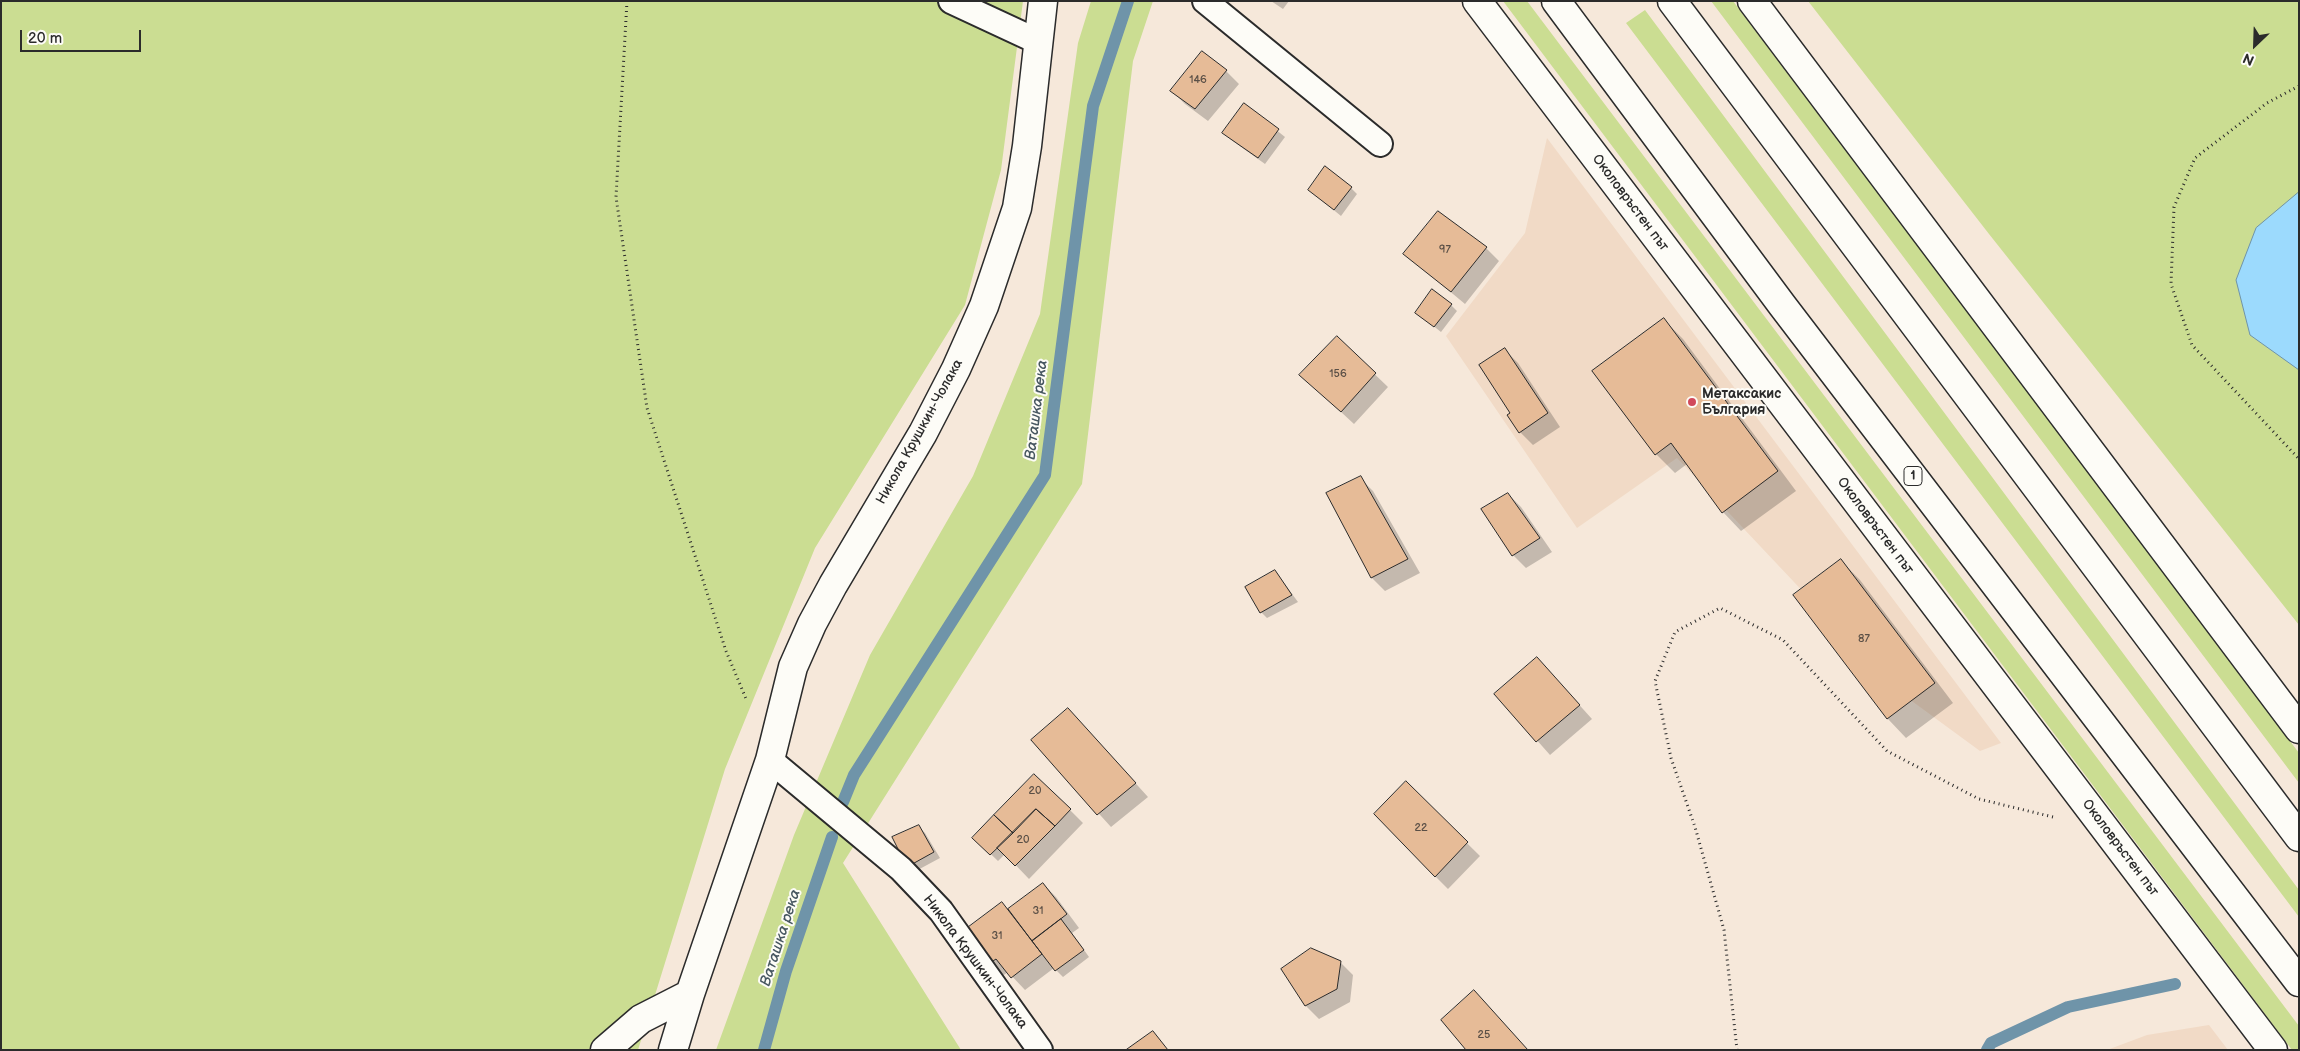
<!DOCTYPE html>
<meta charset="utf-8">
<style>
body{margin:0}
#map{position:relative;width:2300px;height:1051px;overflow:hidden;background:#f6e8da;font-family:"Balsamiq Sans",sans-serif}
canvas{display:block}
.frame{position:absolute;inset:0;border:2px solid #2b2b2b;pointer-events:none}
.north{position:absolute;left:2230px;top:20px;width:50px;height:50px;-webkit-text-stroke:4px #fdfcf7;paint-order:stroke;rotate:204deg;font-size:14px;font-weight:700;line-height:20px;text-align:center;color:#2b2b2b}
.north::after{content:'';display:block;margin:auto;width:18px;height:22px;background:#2b2b2b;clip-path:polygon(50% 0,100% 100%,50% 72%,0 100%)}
.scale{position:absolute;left:20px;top:30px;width:121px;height:22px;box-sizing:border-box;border:2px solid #2b2b2b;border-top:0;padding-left:6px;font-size:15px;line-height:18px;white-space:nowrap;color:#2b2b2b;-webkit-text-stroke:4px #fdfcf7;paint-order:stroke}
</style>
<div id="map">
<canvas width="2300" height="1051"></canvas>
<div class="frame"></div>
<div class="north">N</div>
<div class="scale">20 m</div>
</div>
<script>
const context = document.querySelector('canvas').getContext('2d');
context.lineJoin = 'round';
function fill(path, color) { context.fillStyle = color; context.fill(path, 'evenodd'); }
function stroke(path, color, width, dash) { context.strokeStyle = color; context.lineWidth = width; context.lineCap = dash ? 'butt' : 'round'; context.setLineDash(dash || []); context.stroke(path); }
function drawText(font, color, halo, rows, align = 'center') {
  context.font = font + ' "Balsamiq Sans",sans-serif'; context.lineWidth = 4; context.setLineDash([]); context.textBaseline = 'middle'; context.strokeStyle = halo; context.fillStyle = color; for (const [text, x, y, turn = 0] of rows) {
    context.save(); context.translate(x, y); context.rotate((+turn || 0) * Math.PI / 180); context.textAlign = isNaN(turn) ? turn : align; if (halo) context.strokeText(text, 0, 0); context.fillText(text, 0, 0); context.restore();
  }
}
const built = new Path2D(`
 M1547 138 2001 743 1980 751 1894 688 1677 458 1577 528 1446 336 1525 233Z
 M2209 1025 2228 1050H2107L2147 1035Z`);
const green = new Path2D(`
 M1 1H1023L1001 170 965 305 815 548 725 769 638 1050H1Z
 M1091 1H1153L1133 61 1082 484 843 863 961 1050H716L794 835 870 655 973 476 1040 314 1078 43Z
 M1503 1H1527L2299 1026V1050H2292Z
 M1711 1H1733L2299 753V783Z
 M1808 1H2299V625L1989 234Z
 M1645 10 2299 890V917L1626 23Z`);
const water = new Path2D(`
 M2299 192V370L2250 335 2236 280 2256 228Z`);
const shadow = new Path2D(`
 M1271 1H1289L1283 9Z
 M1226 71 1239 84 1208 121 1185 104 1172 91Z
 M1245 105 1285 137 1265 164 1230 139Z
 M1351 188 1357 194 1341 216 1309 190Z
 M1486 248 1499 261 1465 304 1405 254Z
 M1451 305 1457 311 1441 332 1417 313Z
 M1664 320 1683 339 1796 491 1741 531 1723 512 1687 464 1675 473 1656 454Z
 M1337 338 1388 387 1354 424 1301 375Z
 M1505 350 1518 363 1560 427 1533 445 1520 432 1512 414Z
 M1360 478 1373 491 1420 573 1385 591 1372 578 1327 494Z
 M1508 494 1521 507 1552 552 1526 568 1513 555Z
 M1841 561 1860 580 1953 703 1906 738 1888 719Z
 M1275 571 1298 602 1267 618 1261 612Z
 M1537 658 1592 719 1550 755 1496 694Z
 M1081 723 1148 797 1111 827 1032 740Z
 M1406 783 1480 856 1448 889 1435 876Z
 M1070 810 1083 823 1029 879 1005 854 998 861 974 838Z
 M918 826 925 833 940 858 914 872 894 837Z
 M1043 884 1056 897 1079 928 1072 933 1089 957 1063 977 1054 968 1025 990 1008 972 1001 977 988 964 1002 903 1009 910Z
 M1340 962 1353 975 1350 1002 1319 1019 1306 1006Z`);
const stream = new Path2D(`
 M843 802 854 775 1045 475 1093 106 1128 1
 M764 1050 786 971 832 837
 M1987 1050 1991 1043 2068 1007 2175 984`);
const building = new Path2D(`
 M1202 51 1227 70 1195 109 1170 91Z
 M1244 103 1279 129 1258 158 1222 133Z
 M1325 166 1352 187 1334 210 1308 190Z
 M1438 211 1487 247 1451 292 1403 254Z
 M1432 289 1452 304 1434 327 1415 313Z
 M1664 318 1778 471 1722 513 1671 443 1655 455 1592 371Z
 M1337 336 1376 373 1341 412 1299 375Z
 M1505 348 1548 413 1519 433 1507 415 1510 413 1479 365Z
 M1361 476 1408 559 1371 578 1326 493Z
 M1508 493 1540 538 1512 556 1481 509Z
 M1841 559 1935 683 1887 719 1793 595Z
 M1275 570 1292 595 1260 613 1245 587Z
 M1537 657 1580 705 1536 742 1494 694Z
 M1068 708 1136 783 1097 815 1031 740Z
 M1034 774 1071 809 1055 826 1036 809 1013 833 994 815Z
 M1406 781 1468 842 1435 877 1374 814Z
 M1036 809 1055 826 1015 866 997 848Z
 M994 815 1013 833 990 855 972 838Z
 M919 825 934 852 907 867 892 837Z
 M1043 883 1067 914 1032 941 1008 909Z
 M1002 902 1042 954 1011 978 996 959 987 965 962 932Z
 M1061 919 1084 950 1055 971 1032 941Z
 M1311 948 1341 961 1337 989 1305 1006 1281 969Z
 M1474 990 1528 1050H1466L1441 1020Z
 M1153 1031 1168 1050H1126Z`);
const path = new Path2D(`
 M627 1 616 197 647 408 726 651 747 701
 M2299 86 2267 103 2195 158 2174 207 2171 284 2192 345 2299 459
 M1737 1050 1724 930 1695 827 1671 758 1655 681 1675 632 1720 608 1783 640 1887 751 1979 799 2053 817`);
const service = new Path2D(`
 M951 1 1039 42
 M1205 1 1380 144
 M770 760 901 869 941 911 1040 1050`);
const minor = new Path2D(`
 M1477 1 2273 1050
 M1752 1 2299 729
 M605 1050 641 1019 690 994
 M673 1050 690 994 770 760 793 667 812 624 833 585 923 433 956 369 984 306 1017 208 1027 146 1043 1`);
const trunk = new Path2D(`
 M1556 1 1782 305 2299 982
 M1672 1 2299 837`);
const markers = [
 [1692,402,5,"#d1495b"]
];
const numberNames = [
 ["146",1198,80],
 ["97",1445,250],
 ["156",1338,374],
 ["87",1864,639],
 ["20",1035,791],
 ["22",1421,828],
 ["20",1023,840],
 ["31",1038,911],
 ["31",997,936],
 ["25",1484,1035]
];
const shields = [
 [1913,476,18]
];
const shieldNames = [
 ["1",1913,476]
];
const streetNames = [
 ["Околовръстен път",1630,203,53],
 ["Никола Крушкин-Чолака",920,432,-61],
 ["Околовръстен път",1875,526,53],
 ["Околовръстен път",2120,848,53],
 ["Никола Крушкин-Чолака",975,962,53]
];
const poiNames = [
 ["Метаксакис",1702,394],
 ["България",1702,410]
];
const waterNames = [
 ["Ваташка река",1037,410,-83],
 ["Ваташка река",781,938,-72]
];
fill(built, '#f1dac6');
fill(green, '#cbdd92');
fill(water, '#9cdafd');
stroke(water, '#6f94a9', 1);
fill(shadow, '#0003');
stroke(stream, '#6f94a9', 12);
fill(building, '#e6bb97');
stroke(building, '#2b2b2b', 1);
stroke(service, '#2b2b2b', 28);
stroke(minor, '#2b2b2b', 31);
stroke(trunk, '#2b2b2b', 31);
stroke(path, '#2b2b2b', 3, [1, 4]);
stroke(service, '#fdfcf7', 24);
stroke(minor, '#fdfcf7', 28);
stroke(trunk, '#fdfcf7', 28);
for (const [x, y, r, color] of markers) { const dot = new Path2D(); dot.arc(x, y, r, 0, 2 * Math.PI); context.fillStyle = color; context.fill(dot); stroke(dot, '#fdfcf7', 2); }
drawText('11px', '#5a4f46', null, numberNames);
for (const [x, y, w] of shields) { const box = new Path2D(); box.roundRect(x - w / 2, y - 9.5, w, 19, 4); context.fillStyle = '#fdfcf7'; context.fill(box); stroke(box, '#2b2b2b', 1); }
drawText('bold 12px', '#2b2b2b', null, shieldNames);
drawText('14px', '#2b2b2b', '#fdfcf7', streetNames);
drawText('bold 14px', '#2b2b2b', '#fdfcf7', poiNames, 'left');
drawText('italic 15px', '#475760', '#fdfcf7', waterNames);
</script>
